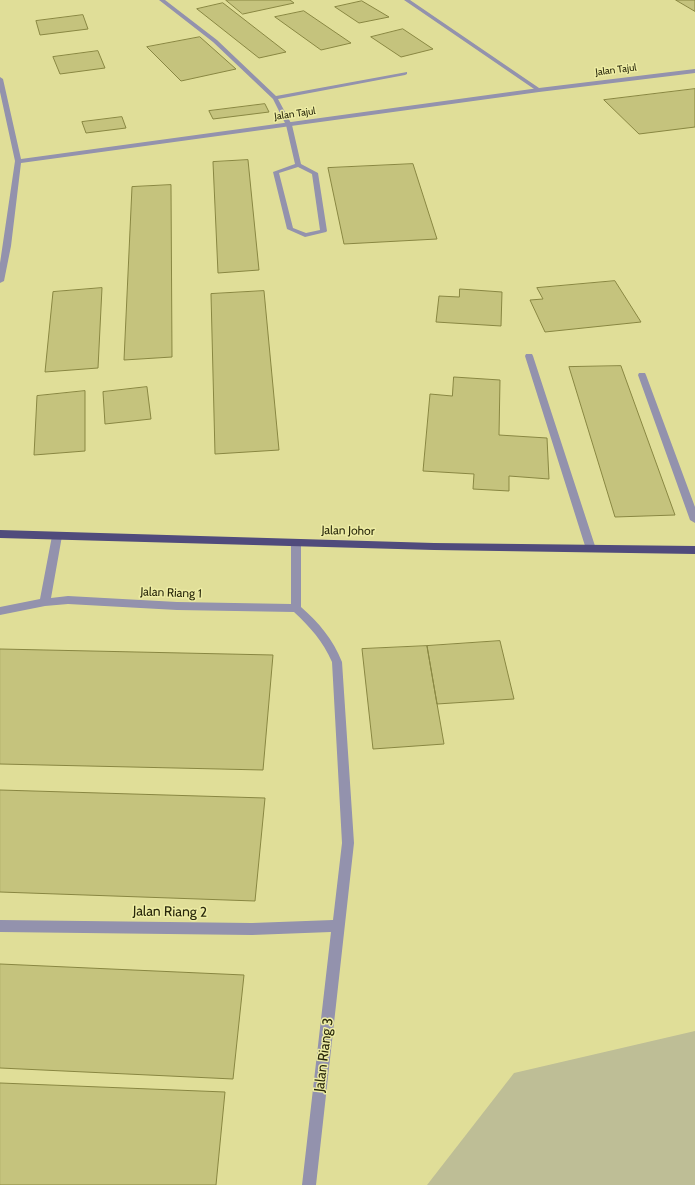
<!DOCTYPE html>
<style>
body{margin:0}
canvas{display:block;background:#e0de98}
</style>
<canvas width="695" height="1185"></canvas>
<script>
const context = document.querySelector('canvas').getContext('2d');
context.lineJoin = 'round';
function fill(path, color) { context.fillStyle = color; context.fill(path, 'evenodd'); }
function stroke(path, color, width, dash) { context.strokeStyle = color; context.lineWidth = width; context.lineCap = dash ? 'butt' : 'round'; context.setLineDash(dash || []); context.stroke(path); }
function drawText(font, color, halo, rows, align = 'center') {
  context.font = font + ' Cabin,sans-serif'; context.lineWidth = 3; context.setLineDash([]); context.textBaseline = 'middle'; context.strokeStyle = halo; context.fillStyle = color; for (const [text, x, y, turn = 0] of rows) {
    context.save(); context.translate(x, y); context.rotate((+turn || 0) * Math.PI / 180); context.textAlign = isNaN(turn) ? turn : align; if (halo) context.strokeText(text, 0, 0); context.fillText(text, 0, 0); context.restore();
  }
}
const green = new Path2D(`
 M695 1031V1185H427L514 1073Z`);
const building = new Path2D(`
 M226 0H290L294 3 243 14Z
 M676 0H695V11Z
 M362 1 389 17 359 23 335 7Z
 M223 3 286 52 259 58 197 9Z
 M304 11 351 43 321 50 275 17Z
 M83 15 88 29 40 35 36 21Z
 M403 29 433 49 401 57 371 37Z
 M200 37 236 69 181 81 147 47Z
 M98 51 105 68 60 74 53 57Z
 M695 89V127L639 134 604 100Z
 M265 104 269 112 213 119 209 111Z
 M122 117 126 128 86 133 82 122Z
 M248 160 259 270 218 273 213 162Z
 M413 164 437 239 344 244 328 168Z
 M171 185 172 357 124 360 132 187Z
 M615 281 641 322 545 332 530 300 543 299 537 288Z
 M102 288 98 368 45 372 53 292Z
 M460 289 502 292 501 326 436 322 439 296 459 297Z
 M264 291 279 450 215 454 211 294Z
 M621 366 675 515 615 517 569 367Z
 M454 377 500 380 499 435 547 438 549 479 509 476V491L473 489 474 474 423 471 430 394 452 396Z
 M147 387 151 419 105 424 103 392Z
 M85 391V451L34 455 37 396Z
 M500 641 514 699 437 704 427 646Z
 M427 646 444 744 373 749 362 649Z
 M0 649 273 655 263 770 0 764Z
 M0 790 265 798 255 901 0 892Z
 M0 964 244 975 233 1079 0 1068Z
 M0 1083 225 1092 216 1185H0Z`);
const service = new Path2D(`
 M159 0H165L217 40 276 96 407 72V74L405 75 278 99 292 125 301 164 318 173 327 231 326 232 305 237 287 229 273 172 295 164 286 125 273 99 213 42ZM298 167 312 174 320 230 306 233 293 228 279 173Z
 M404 0H410L542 90 537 91Z
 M526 354H532L533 356 596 549 594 551H588L586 549 525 356Z
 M639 373H645L646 375 695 507V523L690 520 638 375Z`);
const minor = new Path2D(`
 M695 69V73L539 92 21 163 11 246 4 281 0 283V263L15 161 0 92V77L3 79 21 159 539 88Z
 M57 533 62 536 51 598 68 596 177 602 291 604V543L296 540 301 543V607C319 623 333 639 342 662L354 843 316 1185H302L331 932 252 935 0 932V920L252 923 333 920 342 843 332 662C323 641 310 627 294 612L177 610 68 604 45 606 0 615V607L40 599 52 536Z`);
const trunk = new Path2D(`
 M0 530 434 543 695 546V554L434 550 0 538Z`);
const farStreetnames = [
 ["Jalan Tajul",616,70,-7],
 ["Jalan Tajul",295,114,-8]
];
const streetNames = [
 ["Jalan Johor",348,531,1],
 ["Jalan Riang 1",171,593,2]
];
const nearStreetnames = [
 ["Jalan Riang 2",170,912,1],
 ["Jalan Riang 3",324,1055,-83]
];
fill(green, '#bebe96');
fill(building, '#c5c37d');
stroke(building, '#898742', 1);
fill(service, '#9392ad');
fill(minor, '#9392ad');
fill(trunk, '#504b7c');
drawText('10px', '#28270a', '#edeca4', farStreetnames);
drawText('12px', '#28270a', '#edeca4', streetNames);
drawText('14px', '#28270a', '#edeca4', nearStreetnames);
</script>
